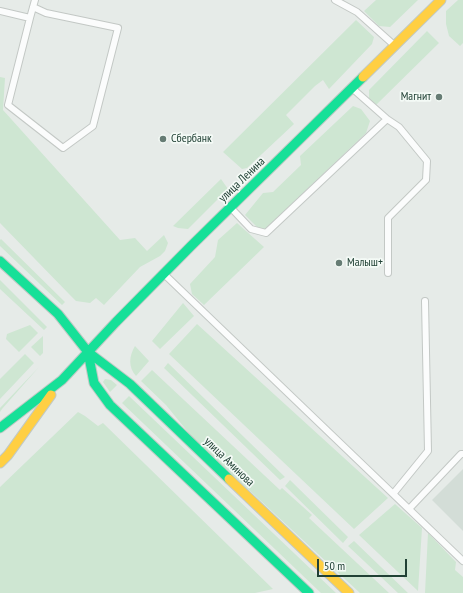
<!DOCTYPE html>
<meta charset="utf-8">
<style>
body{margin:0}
#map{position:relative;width:463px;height:593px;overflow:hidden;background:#e6ebe8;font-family:"PT Sans Narrow",sans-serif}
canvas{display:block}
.scale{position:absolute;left:317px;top:559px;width:90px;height:18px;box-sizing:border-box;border:2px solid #214135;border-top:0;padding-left:5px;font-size:12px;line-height:14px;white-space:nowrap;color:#214135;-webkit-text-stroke:3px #f4faf6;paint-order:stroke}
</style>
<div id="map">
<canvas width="463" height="593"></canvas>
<div class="scale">50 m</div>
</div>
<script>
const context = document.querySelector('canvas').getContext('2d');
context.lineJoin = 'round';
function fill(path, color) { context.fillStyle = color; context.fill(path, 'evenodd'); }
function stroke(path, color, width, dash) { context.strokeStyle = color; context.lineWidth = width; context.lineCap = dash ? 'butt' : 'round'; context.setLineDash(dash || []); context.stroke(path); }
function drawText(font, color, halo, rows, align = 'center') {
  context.font = font + ' "PT Sans Narrow",sans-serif'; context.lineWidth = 3.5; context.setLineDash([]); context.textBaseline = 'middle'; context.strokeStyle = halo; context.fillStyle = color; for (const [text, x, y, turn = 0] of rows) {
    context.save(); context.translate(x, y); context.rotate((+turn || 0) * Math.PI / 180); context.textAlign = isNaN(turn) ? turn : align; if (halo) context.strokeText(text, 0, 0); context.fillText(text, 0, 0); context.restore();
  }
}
const built = new Path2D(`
 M463 469V531L432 500Z`);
const green = new Path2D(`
 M376 0H418L390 27 379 26 364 11Z
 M458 0H463V43L460 46 449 36 446 24V11Z
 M356 20 374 37 372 44 329 89 323 80 315 86 286 115 294 124 247 168 242 169 223 152Z
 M427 31 439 43 376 105 369 100V90Z
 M0 77 5 78 3 110 120 240 135 238 147 251 164 235 168 243 165 251 160 256 140 267 104 305 96 298 90 303 76 301 69 294 0 223Z
 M353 106 361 109 370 121 366 133 264 230 258 228 245 215 263 193 273 192 301 165 300 156Z
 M221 179 228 189 188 229 178 228 173 226Z
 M237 223 264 247 204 305 192 294 190 284 215 257 218 240Z
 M1 239 65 302 62 305 0 246V240Z
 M0 280 47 327 44 330 0 289Z
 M183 303 194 316 160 349 152 341Z
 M197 324 388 498 354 529 169 354Z
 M30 325 38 333 19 352 6 339 7 334Z
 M43 336V353L40 356 31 347Z
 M135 346 149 361 136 376C128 367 129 356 135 346Z
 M25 354 34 363 0 399V379Z
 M168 363 285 477 280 480 164 368Z
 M39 367 2 409 0 412V408Z
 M152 370 280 490 282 488 312 515 309 518 389 593H360L192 437 166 405 141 381Z
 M105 379 111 380 117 385 110 392 103 382Z
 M129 396 336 593H321L122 403Z
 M78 412 85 416 98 426 103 423 273 589 255 593H0V487Z
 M290 480 348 537 343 543 285 486Z
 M395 504 422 528 418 591 359 535Z
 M428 533 456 562 455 570 463 577V593H425Z
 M354 541 408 593H398L348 546Z`);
const lane = new Path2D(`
 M335 0 357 12 394 45
 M0 11 30 18 35 0
 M30 18 8 105 63 148 93 126 118 28 46 13 33 7
 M387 119 399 127 427 161 426 180 388 218V273
 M232 209 251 229 266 233 387 119 353 89
 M164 274 463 561
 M393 494 428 451 425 301
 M409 509 461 454H463`);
const fast = new Path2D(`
 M0 261 58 314 88 352 130 384 229 479
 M88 352 94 383 110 405 309 593
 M0 428 62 380 116 322 191 246 363 77`);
const slow = new Path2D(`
 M363 77 441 0
 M0 463 8 455 51 395
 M229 479 349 593`);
const markers = [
 [439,97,4,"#667c74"],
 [163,139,4,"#667c74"],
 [339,263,4,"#667c74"]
];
const poiNames = [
 ["Магнит",431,97,"right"],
 ["Сбербанк",171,139],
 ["Малыш+",347,263]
];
const streetNames = [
 ["улица Ленина",242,180,-44],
 ["улица Аминова",229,462,44]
];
fill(built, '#d3ddd7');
fill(green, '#cee6d2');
stroke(lane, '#c3c8c5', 8);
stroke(fast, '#c1c9c5', 11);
stroke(slow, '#c1c9c5', 11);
stroke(lane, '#fbfcfc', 6);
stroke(fast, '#16e098', 9);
stroke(slow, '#ffcf43', 9);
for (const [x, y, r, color] of markers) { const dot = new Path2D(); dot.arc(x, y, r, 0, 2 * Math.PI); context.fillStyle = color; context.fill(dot); stroke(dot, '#f4faf6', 1.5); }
drawText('12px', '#214135', '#f4faf6', poiNames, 'left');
drawText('12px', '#214135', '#f4faf6', streetNames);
</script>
